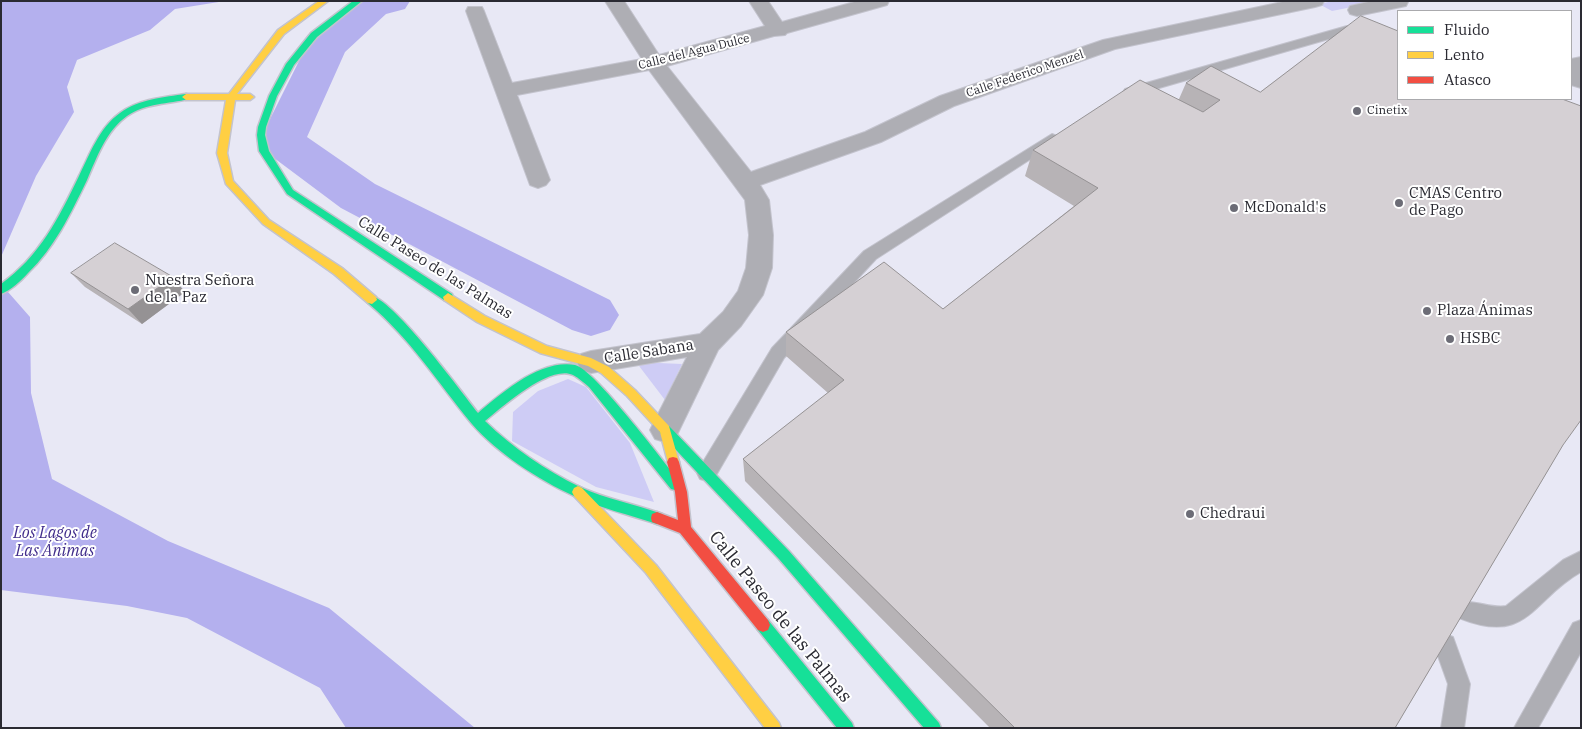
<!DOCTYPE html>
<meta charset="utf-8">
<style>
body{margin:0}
#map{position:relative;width:1582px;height:729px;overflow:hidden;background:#e8e8f5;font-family:"IBM Plex Serif",serif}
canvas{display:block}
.frame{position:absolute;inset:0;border:2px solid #2a2a32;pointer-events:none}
.legend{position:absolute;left:1397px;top:10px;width:175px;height:90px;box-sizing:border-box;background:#fff;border:1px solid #aaaaad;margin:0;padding:6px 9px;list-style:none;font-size:15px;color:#2a2a32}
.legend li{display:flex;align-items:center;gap:10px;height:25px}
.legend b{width:25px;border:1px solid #aaaaad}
</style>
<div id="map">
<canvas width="1582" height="729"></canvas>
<div class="frame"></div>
<ul class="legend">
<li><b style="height:6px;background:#16e098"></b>Fluido</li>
<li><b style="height:6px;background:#ffcf43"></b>Lento</li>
<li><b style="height:6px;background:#f24e42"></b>Atasco</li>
</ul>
</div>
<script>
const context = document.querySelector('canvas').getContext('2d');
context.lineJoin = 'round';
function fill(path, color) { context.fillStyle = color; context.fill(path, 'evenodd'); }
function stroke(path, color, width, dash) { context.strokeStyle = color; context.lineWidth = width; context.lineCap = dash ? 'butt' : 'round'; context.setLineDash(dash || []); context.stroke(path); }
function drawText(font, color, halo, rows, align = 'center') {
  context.font = font + ' "IBM Plex Serif",serif'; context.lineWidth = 4; context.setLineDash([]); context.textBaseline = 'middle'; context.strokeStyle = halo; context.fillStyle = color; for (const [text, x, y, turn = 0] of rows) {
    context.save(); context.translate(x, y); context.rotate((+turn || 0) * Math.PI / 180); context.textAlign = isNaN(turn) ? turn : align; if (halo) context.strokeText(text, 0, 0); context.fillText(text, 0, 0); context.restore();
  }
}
const green = new Path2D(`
 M1333 1H1376L1377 2 1332 11 1319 4Z
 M636 362 682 364 665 400Z
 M568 379 586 387 630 443 654 502 596 487 512 441 513 412 538 391Z`);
const water = new Path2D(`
 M1 1H225L175 9 150 30 77 60 67 87 74 112 36 176 1 257Z
 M1 284 30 317 31 393 52 479 168 541 329 608 475 728H346L320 688 187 618 127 606 1 590Z`);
const river = new Path2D(`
 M354 1H410L405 9 386 14 345 52 307 137 375 184 610 300 619 315 610 330 591 336 572 330 341 208 266 152 259 141 306 47 312 38Z`);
const lane = new Path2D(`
 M1347 26 1398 49V58L1346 34 1135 95 1130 96 1123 92 1125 89Z
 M1052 134 1057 136 1059 139 1057 142 876 259 784 358 714 479 707 481 700 479 697 473 700 467 772 348 864 251Z
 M1581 551V572C1531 600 1529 646 1459 618L1456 611 1459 604C1474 598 1489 609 1506 606L1563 560Z
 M1581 620V652L1538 728H1514L1573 623Z
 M1445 634 1453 637 1470 684 1464 728H1441L1448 684 1434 645 1437 637Z`);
const street = new Path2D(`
 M605 1H624L659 55 765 26 749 1H768L782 22 858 1H889L887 5 787 33 785 35 774 36 667 66 751 172 865 132 940 96 1103 40 1287 1H1324L1322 5 1315 7 1115 49 954 106 881 142 760 185 769 200 773 235 772 268 763 295 741 326 718 350 675 439 665 442 655 439 650 430 687 357 591 373 581 370 577 362 581 354 591 351 700 334 723 312 738 291 746 268 749 235 745 200 649 70 517 95 550 180 546 185 538 188 530 185 466 11 468 7H482L484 11 512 83 642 59Z
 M1373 1H1408V2L1406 6 1357 16 1350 14 1348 10 1350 6Z
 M1581 57V88L1571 85V59Z`);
const fast = new Path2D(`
 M353 1H362L317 37 294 65 277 96 266 127 265 135 269 151 293 190 452 294 453 297 452 300H444L287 194 259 151 257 135 258 127 269 96 286 64 311 33Z
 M186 94 189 95V99C168 104 146 103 127 116 106 131 97 157 87 180 71 213 55 247 28 273 21 281 11 290 1 294V284C39 257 59 218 79 176 90 154 99 128 120 113 139 99 164 97 186 94Z
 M372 296C396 303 460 390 478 413 502 393 540 359 575 365 594 369 663 461 679 481L681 485 679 489 675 490 671 489 589 387C584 383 579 378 573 375 550 364 502 407 485 421 513 448 545 470 580 487 606 499 635 504 662 514L663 518 662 522 657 524C630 515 600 508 574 496 539 480 497 453 472 424 438 383 410 338 368 303L367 300Z
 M665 425 669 426 789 551 939 723 941 728H924L779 559 661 434 659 430 661 426Z
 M763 618 768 620 852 723 854 728H837L758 630 756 625 758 620Z`);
const slow = new Path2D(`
 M319 1H328L284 34 237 94H250L254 97 250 100H235L227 153 233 181 269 220 342 268 376 297 377 300 372 304 368 303 334 274 263 224 226 184 217 153 226 100H186L182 97 186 94H229L278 30Z
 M448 293 485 316 547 346 591 358 609 367 635 390 669 426 679 462 677 466 673 467 669 466 660 432 627 396 601 373 588 366 540 353 477 322 444 300 443 297Z
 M578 486 582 488 656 565 779 723 781 728H765L646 573 574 496 572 492 574 488Z`);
const jam = new Path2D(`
 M673 457 677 458 679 462 687 492 691 527 768 620 770 625 768 630 763 632 758 630 680 533 652 522 651 518 652 514 657 512 678 520 675 492 667 462 669 458Z`);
const wall = new Path2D(`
 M1211 66 1563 445 1395 728H990L745 481 743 459 828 393 786 356V332L943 309 1074 206 1025 176 1033 150 1179 99 1186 83Z
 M71 273 185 292 142 324 85 287Z`);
const shadedWall = new Path2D(`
 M173 277 185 292 142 324 128 309Z`);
const building = new Path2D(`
 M1361 16 1398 31V99H1562L1581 106V420L1563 445 1395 728H1015L743 459 844 380 786 332 884 262 943 309 1098 188 1033 150 1140 80 1203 112 1220 100 1186 83 1211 66 1260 92Z
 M115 243 173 277 128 309 71 273Z`);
const markers = [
 [1357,111,5,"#6c6c76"],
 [1399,203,5,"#6c6c76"],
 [1234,208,5,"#6c6c76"],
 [135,290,5,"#6c6c76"],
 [1427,311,5,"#6c6c76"],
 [1450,339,5,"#6c6c76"],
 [1190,514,5,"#6c6c76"]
];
const farStreetnames = [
 ["Calle del Agua Dulce",694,52,-14],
 ["Calle Federico Menzel",1025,74,-19]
];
const farPoinames = [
 ["Cinetix",1367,111]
];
const poiNames = [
 ["CMAS Centro",1409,194],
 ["de Pago",1409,211],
 ["McDonald's",1244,208],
 ["Nuestra Señora",145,281],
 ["de la Paz",145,298],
 ["Plaza Ánimas",1437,311],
 ["HSBC",1460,339],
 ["Chedraui",1200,514]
];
const streetNames = [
 ["Calle Paseo de las Palmas",435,268,32],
 ["Calle Sabana",649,352,-9]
];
const waterNames = [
 ["Los Lagos de",55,533],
 ["Las Ánimas",55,551]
];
const nearStreetnames = [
 ["Calle Paseo de las Palmas",780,617,51]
];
fill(green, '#ceccf5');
fill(water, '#b4b0ee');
fill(river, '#b4b0ee');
stroke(lane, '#c3c3cd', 2);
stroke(street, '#c3c3cd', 2);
stroke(fast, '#c3c3cd', 3);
stroke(slow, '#c3c3cd', 3);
stroke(jam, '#c3c3cd', 3);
fill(lane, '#aeaeb4');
fill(street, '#aeaeb4');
fill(fast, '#16e098');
fill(slow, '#ffcf43');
fill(jam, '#f24e42');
fill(wall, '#b7b3b6');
fill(shadedWall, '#959294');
fill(building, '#d5d0d4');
stroke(building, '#959294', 1);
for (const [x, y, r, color] of markers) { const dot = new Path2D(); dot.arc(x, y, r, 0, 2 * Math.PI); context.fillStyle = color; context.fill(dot); stroke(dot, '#fff', 2); }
drawText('12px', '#2a2a32', '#fff', farStreetnames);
drawText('12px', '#2a2a32', '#fff', farPoinames, 'left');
drawText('15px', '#2a2a32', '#fff', poiNames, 'left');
drawText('15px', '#2a2a32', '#fff', streetNames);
drawText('italic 16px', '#402c8b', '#fff', waterNames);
drawText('18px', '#2a2a32', '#fff', nearStreetnames);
</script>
